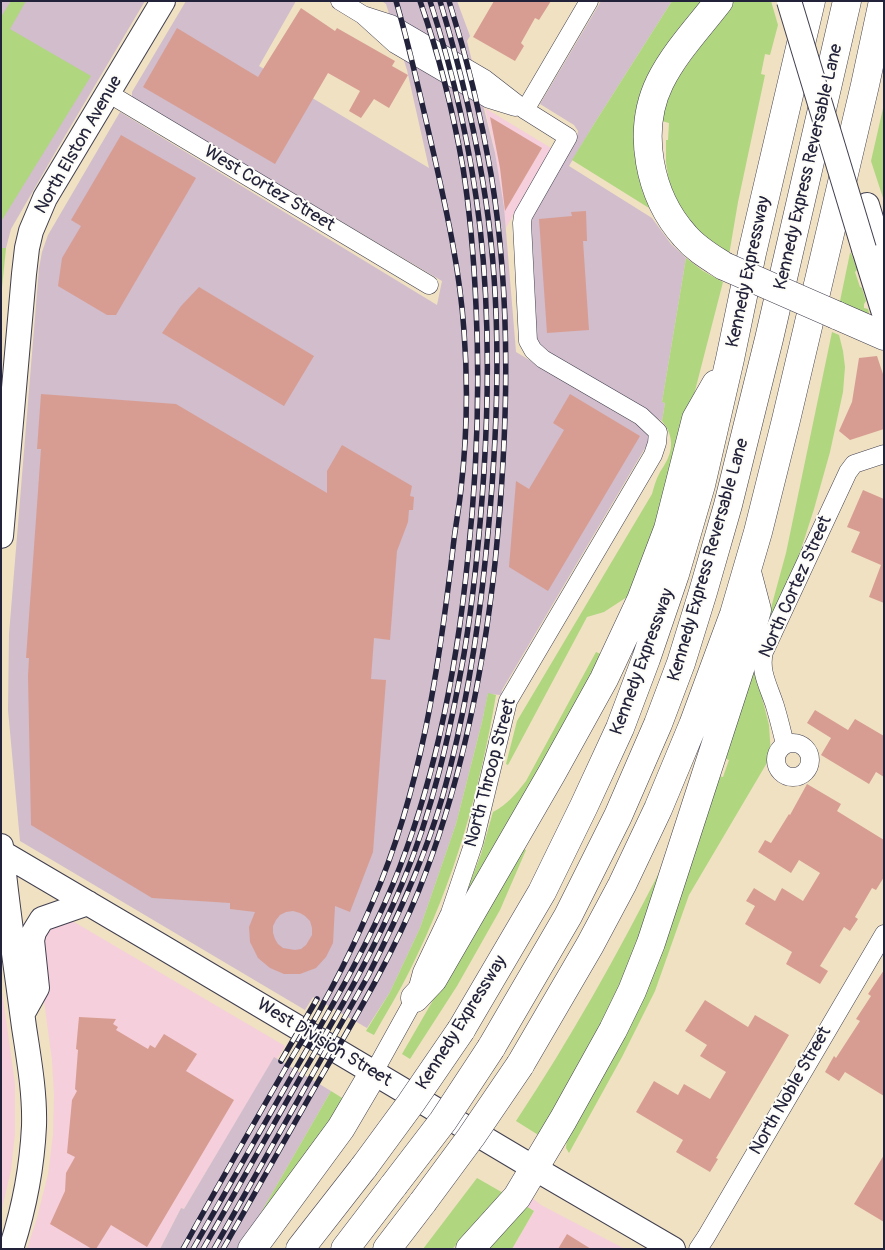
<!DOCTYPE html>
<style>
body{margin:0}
#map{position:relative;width:885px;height:1250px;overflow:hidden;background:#efe1c2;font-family:Pangolin,sans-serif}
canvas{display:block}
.frame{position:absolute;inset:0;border:2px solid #22223b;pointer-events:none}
</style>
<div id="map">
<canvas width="885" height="1250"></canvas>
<div class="frame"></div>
</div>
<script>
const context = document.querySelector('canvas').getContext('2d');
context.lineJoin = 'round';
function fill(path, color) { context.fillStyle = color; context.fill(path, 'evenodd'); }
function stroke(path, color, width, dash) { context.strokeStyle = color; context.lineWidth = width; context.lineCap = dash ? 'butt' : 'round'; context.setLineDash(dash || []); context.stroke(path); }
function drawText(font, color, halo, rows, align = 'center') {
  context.font = font + ' Pangolin,sans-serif'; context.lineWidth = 4; context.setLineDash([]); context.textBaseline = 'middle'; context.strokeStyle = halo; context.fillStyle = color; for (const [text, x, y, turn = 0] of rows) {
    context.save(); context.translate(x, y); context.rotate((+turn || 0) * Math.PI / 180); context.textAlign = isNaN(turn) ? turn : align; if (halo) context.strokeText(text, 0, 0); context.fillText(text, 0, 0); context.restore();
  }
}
const built = new Path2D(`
 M485 108 551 148 506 228 495 153Z
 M69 919 285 1046 277 1059 274 1058 184 1209 181 1208 160 1249H27L37 1218 48 1174 53 1135 54 1095 52 1060 36 942 37 933Z
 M1 984 15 1084V1133L11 1170 1 1213Z
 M532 1198 541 1205 625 1249H512L534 1211 526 1206Z`);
const industrial = new Path2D(`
 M1 1H145L59 146 11 229 6 248H1Z
 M186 1H296L259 66 429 168 407 70 386 4 383 2 457 1 470 36 467 41 495 153 504 207 516 352 646 430 649 435 648 443 502 690 501 695 488 694 482 722 456 824 420 928 390 992 367 1028 313 997 305 1010 20 841 8 710 9 634 39 268 42 252 48 235 120 112 437 305 442 281 132 98V92Z
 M601 1H672L594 124 569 166 652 218 671 244 686 258 662 402 665 403 662 421 537 346 531 216 577 137 578 131 574 125 540 104Z
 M274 1057 331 1091 240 1249H160L181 1208 184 1209Z`);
const green = new Path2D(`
 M11 1H26L10 29 91 76 2 220 1 229V17Z
 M672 1H706L666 51 653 207 649 208 572 160 594 124Z
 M733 1H771L778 25 770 55 765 54 761 74 765 75 738 202 729 255 694 228 674 197 669 181 666 163V140H668L669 123 662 121 665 107 674 85 682 72Z
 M884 104V201L871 161Z
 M1 248H6L1 298Z
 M850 253H851L857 270 855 272 860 287 862 288 866 301 864 304V308L868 309 869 313H862L839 306Z
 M686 258 703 271 723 282 680 449 666 500 627 597 604 612 587 617 508 765 506 764 517 721 652 494C654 487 656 479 660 472 663 467 666 463 668 458 674 445 671 431 662 421L665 403 662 402Z
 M832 332 839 335 843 351 845 367 843 392 830 452 814 509 794 571 763 637 786 553Z
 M596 652 603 655 471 900 465 896 481 854 493 812C508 804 515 795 526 781Z
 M754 666 769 725 771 756 689 895 655 991 622 1057 569 1153 566 1148 567 1138 717 776 723 777 729 760 726 759 739 711Z
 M488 693 496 695C480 790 454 882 411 968 400 991 386 1013 374 1035L366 1031 390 992 420 928 456 824 482 722Z
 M521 848 526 850 500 910 457 986 410 1059 402 1054Z
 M662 867 636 959 540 1136 516 1121C571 1038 617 955 662 867Z
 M331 1091 347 1101 240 1249Z
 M477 1178 505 1194 504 1199 452 1249H423Z
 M526 1206 534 1211 512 1249H487Z`);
const building = new Path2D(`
 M494 1H551L539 20 535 18 521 43 524 46 515 61 473 37Z
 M301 8 335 31 337 28 395 61 392 66 408 75 389 108 374 99 361 118 349 111 360 91 328 73 275 164 143 87 177 28 258 77Z
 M490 117 542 148 505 211 500 168Z
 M121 135 196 178 116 315H107L58 286 62 258 81 226 71 220Z
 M586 211 587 241H583L589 330 547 333 539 219 572 216 571 212Z
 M199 287 314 356 284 406 162 333 181 306Z
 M877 356 884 377V429L850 440 839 431 852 402 859 358Z
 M41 394 176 404 327 493V471L342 445 412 486 410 496 414 497 413 510H409L408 522 397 551 390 640 374 638 371 679 386 680 373 852 350 912 335 906 333 943 326 957 316 968 300 974H284L270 968 258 958 250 942 249 927 255 912 230 909V903L152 898 31 825 28 676 29 658H26L41 449H37ZM293 911 300 913 305 916 310 921 312 928V935L306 945 301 949 295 950 283 948 278 944 275 939 273 933V926L276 920 280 915 286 912Z
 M570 394 640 436 548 591 509 567 516 481 529 489 564 430 553 423Z
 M863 490 884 499V603L869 597 881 565 851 552 860 532 847 527Z
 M815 710 848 730 855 719 884 736V777L876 772 869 784 821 755 831 738 807 723Z
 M807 784 841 804 837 811 884 840V877L876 890 872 888 855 917 858 919 850 931 844 927 820 966 828 971 820 984 786 964 792 952 745 924 755 906 746 901 754 888 775 901 782 888 803 901 820 873 799 860 791 873 758 852 765 840 771 843 789 814 790 815Z
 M884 970V1096L845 1072 839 1081 825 1072 834 1056 836 1058 860 1021 856 1019 871 996 868 994Z
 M705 1000 748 1027 755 1015 789 1035 716 1158 718 1159 710 1172 676 1152 683 1140 636 1112 654 1081 678 1095 684 1084 710 1099 726 1072 700 1056 707 1045 685 1031Z
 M79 1017 116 1019 113 1024 118 1027 116 1030 148 1049 150 1045 155 1048 164 1034 197 1054 186 1071 234 1100 147 1247 111 1225 96 1249H92L50 1224 65 1191 66 1173 75 1157 67 1153 72 1100 77 1091 75 1089 78 1050 76 1049Z
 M884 1155V1222L854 1204Z
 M567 1234 591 1249H558Z`);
const minor = new Path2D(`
 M340 1 363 15 395 44 489 99 515 107
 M363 15 391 24 485 79 525 110 568 137 523 216 522 223 528 341 533 350 543 359 641 416 658 432 657 443 653 455 508 701 474 842 450 913 422 972 415 998 374 1072
 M108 93 429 285
 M525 110 589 1
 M776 760a17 17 0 1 1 34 0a17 17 0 1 1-34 0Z
 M785 744C782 732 779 719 775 706 769 687 759 671 764 652L848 472 854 464 884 454
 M698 1249 706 1237 884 934`);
const secondary = new Path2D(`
 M867 205 884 262
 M864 249 884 313
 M1 536 24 274 27 248 31 231 45 198 163 1
 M1 846C7 907 16 967 24 1027 29 1060 35 1093 34 1126 32 1168 24 1209 11 1249
 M1 852 159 945 534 1168 673 1249
 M23 1013 37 988 32 940 34 932 42 919 88 903`);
const motorway = new Path2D(`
 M719 1C699 27 675 52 660 82 636 131 649 196 685 236 696 249 710 257 724 266
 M836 315 884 336
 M415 998 433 979 552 773 604 679 641 600 668 529 696 419 716 384
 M461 1030 542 892 584 806 620 728 646 659 675 574 701 485 730 359 752 253 811 1
 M491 1048 568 916 618 816 658 724 681 663 703 592 728 505 769 339 847 1
 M520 1065 590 945 622 885 658 809 693 725 734 614 758 532 786 420 865 85 883 1
 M252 1249 341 1128 374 1072
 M300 1249 364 1167
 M345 1249 394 1185
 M387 1249 423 1202
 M470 1249 517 1197 563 1120 613 1030 632 991 651 943 669 888 743 660 757 610 747 572`);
const rail = new Path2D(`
 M281 1061 317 999
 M183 1249C216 1189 250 1130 284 1071 297 1048 312 1026 324 1002 342 970 358 936 373 901 421 790 439 668 453 548 455 528 459 509 461 489 467 437 468 384 464 331 460 271 447 213 434 155 422 104 411 52 396 1
 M193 1249C228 1187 263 1126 298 1065 332 1006 367 947 393 884 436 780 457 668 468 556 477 473 480 390 476 306 474 260 470 213 463 168 453 111 439 55 420 1
 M203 1249C237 1190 270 1130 304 1071 340 1010 375 949 402 884 433 810 450 733 464 654 474 594 480 532 484 471 489 390 489 307 480 227 471 150 454 75 430 1
 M214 1249 368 976C398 917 425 858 443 795 465 716 478 634 486 553 498 437 503 318 486 202 476 133 460 67 440 1
 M223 1249C255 1193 286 1138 318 1082 354 1020 392 957 419 890 461 785 483 674 495 563 508 434 512 302 491 174 481 116 467 58 449 1`);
const secondaryBridge = new Path2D(`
 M789 1 864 249`);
const motorwayBridge = new Path2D(`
 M724 266 836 315
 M364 1167 411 1103 461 1030
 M394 1185 443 1121 491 1048
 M423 1202 471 1137 520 1065`);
const streetNames = [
 ["North Elston Avenue",79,145,-60],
 ["Kennedy Express Reversable Lane",809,167,-77],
 ["West Cortez Street",269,189,31],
 ["Kennedy Expressway",749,272,-78],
 ["Kennedy Express Reversable Lane",709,560,-74],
 ["North Cortez Street",796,587,-66],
 ["Kennedy Expressway",643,662,-70],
 ["North Throop Street",491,773,-75],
 ["Kennedy Expressway",462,1023,-58],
 ["West Division Street",324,1043,31],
 ["North Noble Street",791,1091,-60]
];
fill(built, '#f5cfdb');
fill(industrial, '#d1bdcc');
fill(green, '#b0d680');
fill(building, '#d89d92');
stroke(minor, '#413f4f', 19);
stroke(secondary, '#413f4f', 26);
stroke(motorway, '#413f4f', 29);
stroke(minor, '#fff', 18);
stroke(secondary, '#fff', 24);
stroke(motorway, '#fff', 28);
stroke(rail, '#22223b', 5.5);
stroke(rail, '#fdfcf7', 4, [11]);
stroke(secondaryBridge, '#413f4f', 26, []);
stroke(motorwayBridge, '#413f4f', 29, []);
stroke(secondaryBridge, '#fff', 24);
stroke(motorwayBridge, '#fff', 28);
drawText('18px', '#22223b', '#fdfcf7', streetNames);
</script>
